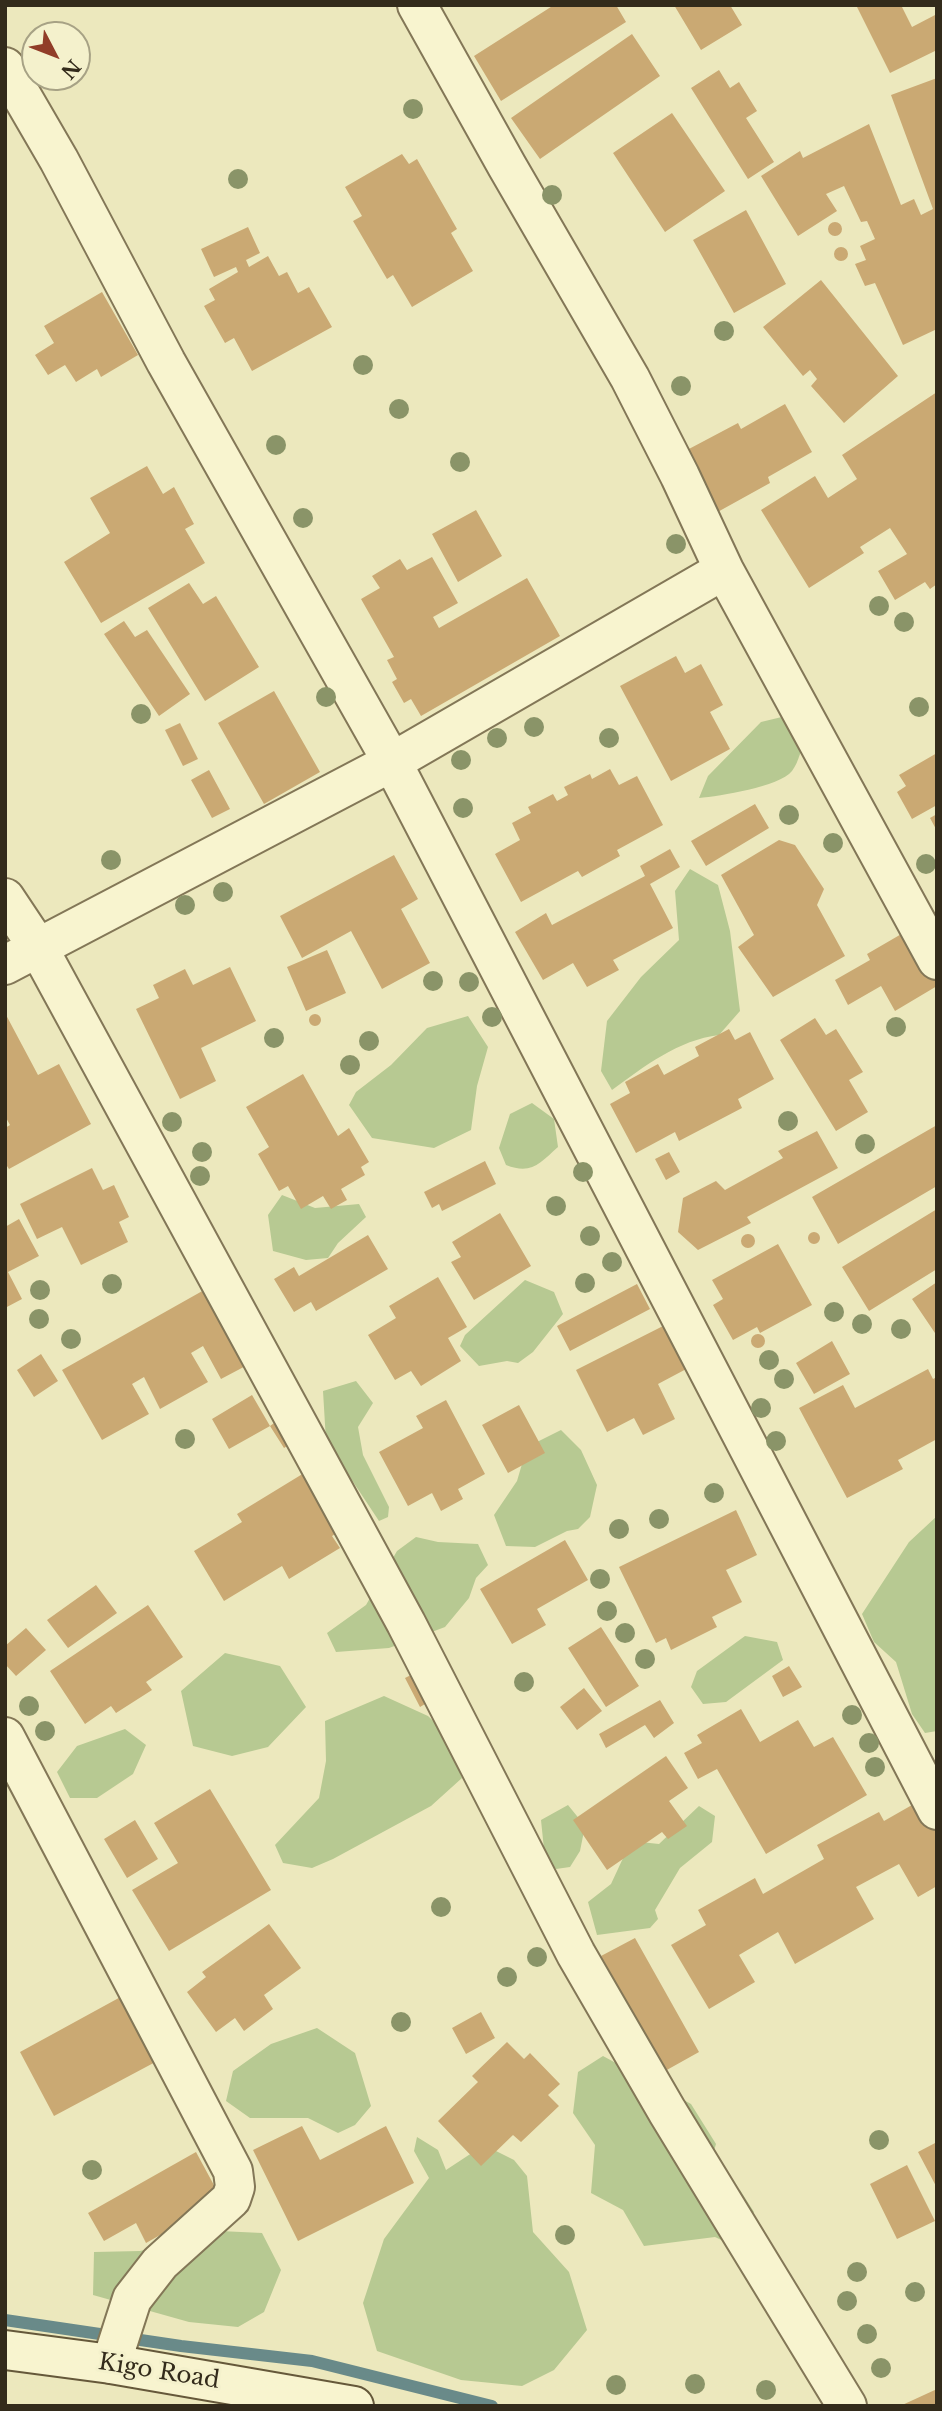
<!DOCTYPE html>
<style>
body{margin:0}
#map{position:relative;width:942px;height:2411px;overflow:hidden;background:#ece8bd;font-family:"Libre Baskerville",serif}
canvas{display:block}
.frame{position:absolute;inset:0;border:7px solid #332b1b;pointer-events:none}
.north{position:absolute;left:21px;top:21px;width:70px;height:70px;box-sizing:border-box;background:#f4f1cc;border:2px solid #a7a285;border-radius:50%;rotate:132deg;font-size:19px;font-weight:700;line-height:28px;text-align:center;color:#332b1b}
.north::after{content:'';display:block;margin:auto;width:24px;height:32px;background:#913d28;clip-path:polygon(50% 0,100% 100%,50% 72%,0 100%)}
</style>
<div id="map">
<canvas width="942" height="2411"></canvas>
<div class="frame"></div>
<div class="north">N</div>
</div>
<script>
const context = document.querySelector('canvas').getContext('2d');
context.lineJoin = 'round';
function fill(path, color) { context.fillStyle = color; context.fill(path, 'evenodd'); }
function stroke(path, color, width, dash) { context.strokeStyle = color; context.lineWidth = width; context.lineCap = dash ? 'butt' : 'round'; context.setLineDash(dash || []); context.stroke(path); }
function drawText(font, color, halo, rows, align = 'center') {
  context.font = font + ' "Libre Baskerville",serif'; context.lineWidth = 6; context.setLineDash([]); context.textBaseline = 'middle'; context.strokeStyle = halo; context.fillStyle = color; for (const [text, x, y, turn = 0] of rows) {
    context.save(); context.translate(x, y); context.rotate((+turn || 0) * Math.PI / 180); context.textAlign = isNaN(turn) ? turn : align; if (halo) context.strokeText(text, 0, 0); context.fillText(text, 0, 0); context.restore();
  }
}
const green = new Path2D(`
 M786 716 806 735C802 746 799 762 792 771 779 787 720 796 699 798L708 776 761 722Z
 M690 869 718 885 730 931 740 1011 719 1035C678 1040 645 1066 612 1090L601 1071 607 1021 641 977 679 940 675 891Z
 M468 1016 488 1047 477 1086 471 1130 434 1148 372 1138 349 1105 356 1092 391 1065 427 1028Z
 M532 1103 554 1119 558 1147C540 1163 532 1175 506 1165L499 1148 510 1114Z
 M282 1195 315 1208 359 1204 366 1217 338 1243 328 1258 306 1260 273 1251 268 1215Z
 M525 1280 554 1292 563 1314 533 1352 518 1363 507 1361 479 1366 460 1346 465 1335Z
 M356 1381 373 1403 358 1427 363 1455 389 1507 388 1517 379 1521 326 1441 323 1391Z
 M561 1430 581 1450 597 1485 590 1517 578 1529 567 1531 535 1547 506 1546 494 1515 517 1481 527 1447Z
 M937 1516V1731L925 1733 912 1714 896 1662 874 1642 862 1614 909 1542Z
 M416 1537 438 1542 478 1544 488 1565 476 1578 469 1598 445 1627 389 1648 336 1652 327 1633 366 1605 397 1551Z
 M745 1636 777 1642 783 1660 726 1702 703 1704 691 1687 697 1671Z
 M225 1653 280 1666 306 1707 268 1747 232 1756 193 1746 181 1691Z
 M384 1696 428 1716 445 1732 462 1778 431 1806 333 1859 312 1868 283 1863 275 1845 319 1798 326 1761 325 1721Z
 M125 1729 146 1745 133 1774 97 1798H70L57 1772 77 1746Z
 M568 1805 585 1826 580 1851 570 1867 556 1869 545 1859 541 1820Z
 M699 1806 715 1816 712 1842 680 1868 655 1910 658 1919 650 1928 597 1935 588 1902 611 1884 631 1841 659 1844Z
 M317 2028 355 2053 371 2106 355 2125 338 2133 308 2118H250L226 2101 233 2071 271 2044Z
 M603 2056 691 2104 716 2144 699 2201 740 2190 754 2212 732 2245 715 2237 644 2246 623 2210 591 2193 595 2145 573 2113 578 2072Z
 M417 2137 438 2150 446 2170 484 2145 514 2160 527 2176 533 2232 569 2272 587 2330 554 2370 522 2386 461 2380 377 2351 363 2303 384 2239 429 2178 414 2151Z
 M220 2231 262 2233 281 2270 264 2312 238 2327 189 2322 93 2295 94 2252 140 2251Z`);
const stream = new Path2D(`
 M5 2320 181 2346 312 2361 492 2406`);
const building = new Path2D(`
 M554 5H616L626 22 501 101 474 56Z
 M674 5H730L742 25 701 50Z
 M856 5H901L912 27 937 14V50L890 73Z
 M632 34 660 76 540 159 511 118Z
 M719 70 730 88 739 82 757 111 746 118 774 162 748 179 691 88Z
 M937 78V329L903 345 875 283 865 286 855 264 866 260 860 246 875 239 867 221 861 222 844 186 826 194 837 211 798 236 761 176 800 151 803 158 869 124 901 205 914 199 921 215 933 209 891 95Z
 M672 113 725 191 665 232 613 153Z
 M402 154 409 164 417 159 457 229 451 233 473 271 412 307 393 275 387 279 353 221 362 216 345 187Z
 M746 210 786 284 734 313 693 240Z
 M828 229a7 7 0 1 1 14 0a7 7 0 1 1-14 0Z
 M248 227 260 253 246 260 249 267 268 256 279 276 287 272 298 293 309 287 332 327 252 371 234 338 225 343 204 306 215 300 209 289 238 272 236 267 214 277 201 249Z
 M834 254a7 7 0 1 1 14 0a7 7 0 1 1-14 0Z
 M821 280 898 376 844 423 811 386 817 379 810 370 803 376 763 327Z
 M102 292 138 355 101 377 97 369 76 382 65 365 48 375 35 355 54 343 44 326Z
 M937 392V584L930 589 925 582 895 600 878 571 907 554 890 528 860 547 864 553 809 588 761 510 815 476 828 498 857 479 842 455Z
 M785 404 812 452 768 477 770 483 714 514 697 483 703 480 687 450 738 423 741 429Z
 M147 466 163 494 174 487 194 524 185 529 205 563 101 623 64 562 110 533 90 498Z
 M476 510 502 556 458 582 432 534Z
 M432 557 458 603 433 617 439 628 527 578 560 636 421 716 411 699 404 703 392 682 397 679 387 660 394 657 361 599 380 588 372 576 400 559 407 570Z
 M189 583 203 604 216 596 259 667 205 701 148 608Z
 M124 621 135 637 147 630 190 694 159 716 104 634Z
 M676 656 685 673 701 664 723 705 710 712 730 749 671 781 620 686Z
 M274 691 320 772 264 804 218 723Z
 M180 723 198 759 183 766 165 730Z
 M937 753V805L912 819 897 792 906 786 899 775Z
 M610 769 619 785 637 776 663 825 617 850 620 856 582 877 578 871 521 902 495 854 520 840 512 823 531 813 528 807 553 794 557 801 568 795 564 787 590 774 592 779Z
 M209 770 230 809 212 818 191 780Z
 M755 804 769 828 706 866 691 841Z
 M937 814V831L930 818Z
 M779 840 795 845 824 889 817 905 845 956 773 997 738 947 754 935 721 875Z
 M670 849 680 867 650 884 673 928 613 960 619 970 587 987 573 963 543 980 515 932 546 913 552 925 645 876 640 866Z
 M394 855 418 899 401 909 430 963 382 989 351 931 302 958 280 916Z
 M910 929 937 976V986L895 1011 881 986 848 1005 835 980 870 960 867 954Z
 M327 950 346 993 306 1011 287 967Z
 M230 967 256 1021 201 1048 216 1081 180 1099 136 1009 159 998 153 985 185 969 193 985Z
 M5 1013 38 1075 59 1064 91 1124 9 1169 5 1163V1128L10 1125 5 1116Z
 M309 1020a6 6 0 1 1 12 0a6 6 0 1 1-12 0Z
 M815 1018 826 1035 836 1029 863 1072 849 1080 868 1112 836 1131 780 1040Z
 M729 1029 735 1040 750 1032 774 1079 738 1099 742 1108 679 1141 675 1132 636 1153 610 1104 630 1093 625 1082 658 1064 664 1075 699 1056 695 1047Z
 M303 1074 338 1136 349 1128 369 1162 361 1167 365 1175 341 1189 347 1200 331 1209 323 1196 301 1209 288 1186 279 1191 258 1154 269 1147 246 1107Z
 M937 1125V1186L838 1244 812 1197Z
 M817 1131 838 1168 747 1217 751 1223 698 1250 678 1232 683 1198 716 1181 725 1190 783 1158 778 1151Z
 M669 1152 680 1172 666 1180 655 1159Z
 M485 1161 496 1184 442 1211 439 1204 432 1208 424 1192Z
 M92 1168 103 1190 114 1185 129 1217 119 1222 128 1242 81 1265 62 1227 37 1239 20 1204Z
 M937 1209V1269L869 1311 842 1267Z
 M500 1213 531 1266 474 1300 451 1262 461 1257 452 1242Z
 M19 1219 39 1256 8 1272 22 1299 5 1308V1227Z
 M808 1238a6 6 0 1 1 12 0a6 6 0 1 1-12 0Z
 M741 1241a7 7 0 1 1 14 0a7 7 0 1 1-14 0Z
 M368 1235 388 1269 316 1311 311 1302 294 1312 274 1279 294 1267 299 1276Z
 M778 1244 812 1305 760 1333 757 1327 733 1340 713 1305 723 1299 712 1280Z
 M438 1277 467 1327 448 1338 461 1361 421 1386 411 1371 395 1380 368 1335 396 1318 389 1306Z
 M937 1282V1336L912 1299Z
 M637 1284 650 1309 570 1351 557 1326Z
 M213 1285 255 1361 221 1379 203 1346 191 1353 208 1382 160 1409 144 1377 132 1384 149 1414 102 1440 62 1370Z
 M669 1323 690 1367 658 1384 675 1419 643 1435 634 1418 607 1432 576 1370Z
 M751 1341a7 7 0 1 1 14 0a7 7 0 1 1-14 0Z
 M832 1341 850 1374 814 1394 796 1363Z
 M41 1354 58 1381 34 1397 17 1370Z
 M928 1369 933 1379 937 1377V1439L898 1460 903 1469 847 1498 799 1408 843 1385 855 1408Z
 M252 1395 270 1426 229 1449 212 1419Z
 M446 1400 485 1474 458 1489 463 1499 441 1511 432 1493 408 1506 379 1452 423 1428 416 1416Z
 M519 1405 545 1453 508 1473 482 1425Z
 M284 1416 298 1439 284 1448 270 1426Z
 M309 1470 345 1528 332 1536 340 1548 289 1579 282 1566 224 1601 194 1551 242 1522 237 1514Z
 M736 1510 757 1555 726 1570 742 1602 712 1617 717 1627 671 1650 666 1638 656 1643 619 1567Z
 M565 1540 588 1580 537 1609 546 1625 512 1644 480 1589Z
 M96 1585 117 1613 68 1648 47 1620Z
 M148 1605 183 1657 146 1682 152 1690 116 1713 111 1706 85 1724 50 1671Z
 M601 1627 639 1686 606 1707 568 1648Z
 M26 1628 46 1650 16 1676 5 1664V1646Z
 M789 1666 802 1687 783 1697 772 1676Z
 M421 1670 435 1698 420 1707 405 1678Z
 M584 1688 602 1711 577 1730 560 1707Z
 M660 1700 674 1723 654 1738 645 1725 606 1748 599 1734Z
 M741 1709 760 1742 798 1720 814 1747 833 1737 867 1795 766 1854 717 1769 698 1779 684 1753 702 1743 697 1735Z
 M666 1756 688 1788 669 1801 687 1826 668 1839 662 1832 607 1870 573 1820Z
 M210 1789 271 1890 169 1951 132 1890 178 1863 154 1823Z
 M919 1801 937 1833V1886L918 1897 899 1864 856 1887 874 1919 795 1964 778 1932 739 1955 755 1982 709 2009 671 1945 706 1925 698 1910 755 1878 763 1894 824 1859 817 1845 879 1812 884 1821Z
 M135 1820 158 1859 127 1878 104 1839Z
 M269 1924 301 1968 264 1995 273 2009 244 2031 235 2018 216 2032 187 1992 206 1977 202 1972Z
 M635 1938 699 2052 665 2071 601 1956Z
 M126 1994 161 2059 54 2116 20 2052Z
 M481 2012 495 2038 466 2054 452 2028Z
 M507 2042 524 2059 530 2053 560 2084 548 2095 559 2106 521 2142 513 2135 481 2166 438 2121 478 2082 472 2076Z
 M302 2126 320 2160 386 2126 414 2183 298 2241 253 2150Z
 M937 2142V2188L918 2152Z
 M196 2152 222 2200 146 2243 136 2223 104 2241 88 2213Z
 M907 2165 935 2221 897 2239 870 2184Z
 M937 2389V2406H900Z`);
const street = new Path2D(`
 M417 5 507 166 630 378 680 476 724 570 937 960
 M5 67 59 160 166 362 392 762 937 1810
 M5 898 39 949 406 1623 576 1954 667 2111 847 2406
 M5 965 392 762 724 570
 M5 1737 233 2171 235 2187 231 2199 160 2263 132 2299 111 2364`);
const secondary = new Path2D(`
 M5 2350 111 2364 354 2406`);
const trees = [
 [413,109],
 [238,179],
 [552,195],
 [724,331],
 [363,365],
 [681,386],
 [399,409],
 [276,445],
 [460,462],
 [303,518],
 [676,544],
 [879,606],
 [904,622],
 [326,697],
 [919,707],
 [141,714],
 [534,727],
 [497,738],
 [609,738],
 [461,760],
 [463,808],
 [789,815],
 [833,843],
 [111,860],
 [926,864],
 [223,892],
 [185,905],
 [433,981],
 [469,982],
 [492,1017],
 [896,1027],
 [274,1038],
 [369,1041],
 [350,1065],
 [788,1121],
 [172,1122],
 [865,1144],
 [202,1152],
 [583,1172],
 [200,1176],
 [556,1206],
 [590,1236],
 [612,1262],
 [585,1283],
 [112,1284],
 [40,1290],
 [834,1312],
 [39,1319],
 [862,1324],
 [901,1329],
 [71,1339],
 [769,1360],
 [784,1379],
 [761,1408],
 [185,1439],
 [776,1441],
 [714,1493],
 [659,1519],
 [619,1529],
 [600,1579],
 [607,1611],
 [625,1633],
 [645,1659],
 [524,1682],
 [29,1706],
 [852,1715],
 [45,1731],
 [869,1743],
 [875,1767],
 [441,1907],
 [537,1957],
 [507,1977],
 [401,2022],
 [879,2140],
 [92,2170],
 [565,2235],
 [857,2272],
 [915,2292],
 [847,2301],
 [867,2334],
 [881,2368],
 [695,2384],
 [616,2385],
 [766,2390]
];
const streetNames = [
 ["Kigo Road",159,2372,9]
];
fill(green, '#b7c992');
stroke(stream, '#698a89', 12);
fill(building, '#caa973');
stroke(street, '#837757', 42);
stroke(secondary, '#65583a', 42);
stroke(street, '#f8f4cf', 38);
stroke(secondary, '#f8f4cf', 38);
context.fillStyle = '#8a9468';
for (const [x, y] of trees) { context.beginPath(); context.arc(x, y, 10, 0, 2 * Math.PI); context.fill(); }
drawText('23px', '#332b1b', '#f4f1cc', streetNames);
</script>
